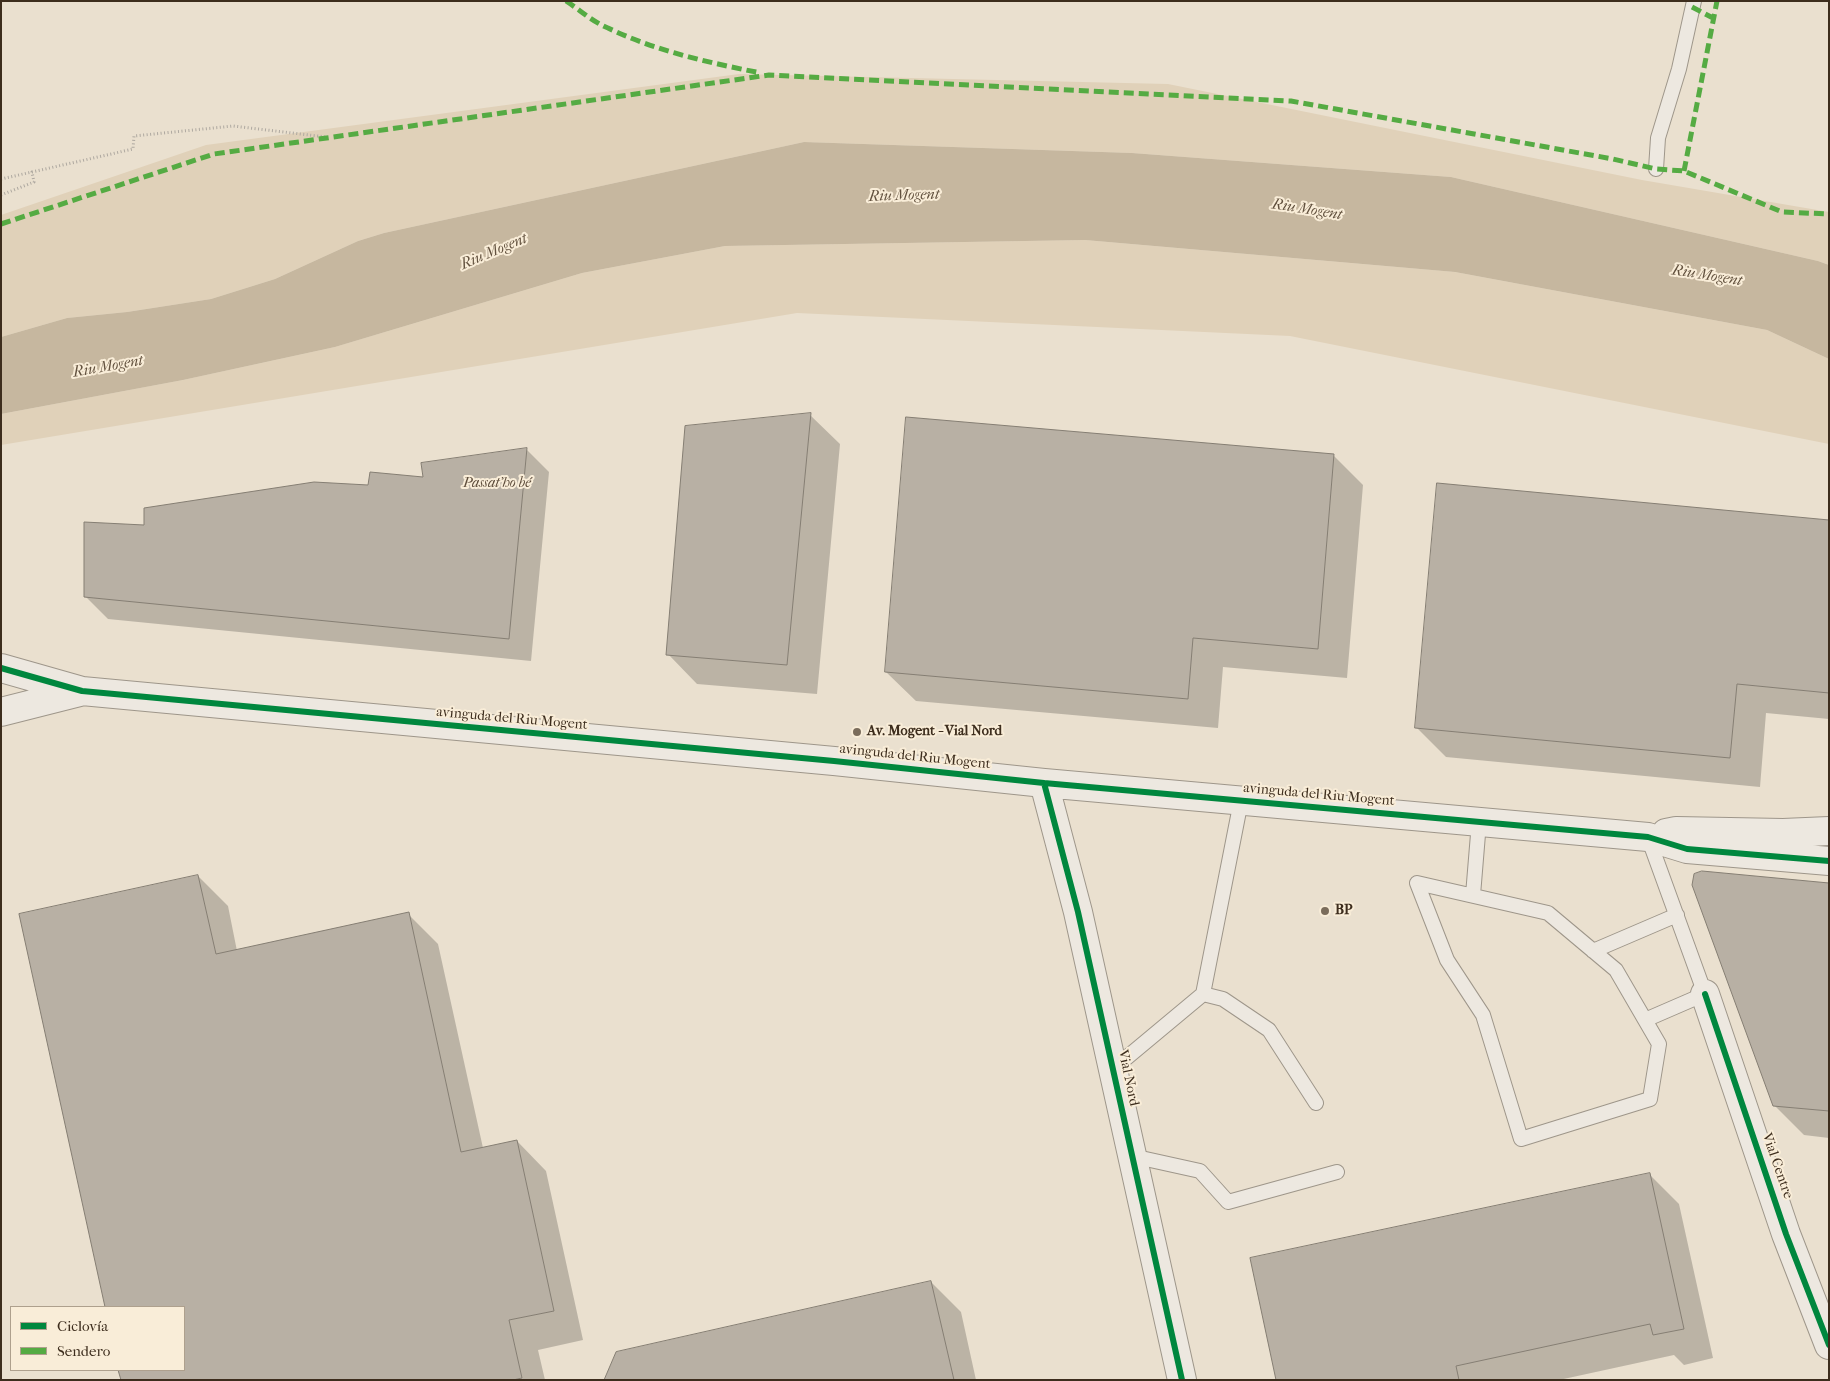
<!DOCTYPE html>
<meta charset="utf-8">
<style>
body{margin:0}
#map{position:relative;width:1830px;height:1381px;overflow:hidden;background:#eae0cf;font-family:"IM FELL French Canon",serif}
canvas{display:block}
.frame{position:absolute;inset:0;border:2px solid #3d2d1d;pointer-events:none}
.legend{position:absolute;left:10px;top:1306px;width:175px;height:65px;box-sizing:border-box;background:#f9edd8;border:1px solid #aea08d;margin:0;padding:6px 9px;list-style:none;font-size:15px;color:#3d2d1d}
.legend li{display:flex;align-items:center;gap:10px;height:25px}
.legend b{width:25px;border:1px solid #aea08d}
</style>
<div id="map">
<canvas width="1830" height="1381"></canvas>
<div class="frame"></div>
<ul class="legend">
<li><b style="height:6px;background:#00873e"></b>Ciclovía</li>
<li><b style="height:6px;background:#55ab43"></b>Sendero</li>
</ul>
</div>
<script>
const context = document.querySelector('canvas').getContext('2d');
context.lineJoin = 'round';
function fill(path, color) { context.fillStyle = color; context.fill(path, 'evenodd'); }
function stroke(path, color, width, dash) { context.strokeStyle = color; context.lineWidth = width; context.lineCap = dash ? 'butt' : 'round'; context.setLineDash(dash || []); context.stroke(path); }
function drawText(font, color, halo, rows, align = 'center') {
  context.font = font + ' "IM FELL French Canon",serif'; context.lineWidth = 4; context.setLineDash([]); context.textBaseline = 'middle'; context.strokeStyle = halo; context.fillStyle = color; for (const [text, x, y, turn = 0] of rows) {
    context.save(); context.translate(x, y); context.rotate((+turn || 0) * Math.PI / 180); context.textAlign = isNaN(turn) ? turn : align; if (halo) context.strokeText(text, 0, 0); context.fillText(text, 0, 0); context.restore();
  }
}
const green = new Path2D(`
 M739 74 1168 84 1642 180 1829 212V265L1818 261 1451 177 1132 153 804 142 384 233 358 241 275 279 211 299 127 312 67 318 1 337V215L206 145Z
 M1085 240 1455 272 1767 330 1829 359V444L1290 336 797 313 1 445V414L183 380 335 347 582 273 725 246Z`);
const water = new Path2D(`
 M804 142 1132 153 1451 177 1818 261 1829 265V359L1767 330 1455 272 1085 240 725 246 582 273 335 347 183 380 1 414V337L67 318 127 312 211 299 275 279 358 241 384 233Z`);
const shadow = new Path2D(`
 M810 415 840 444 817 694 697 684 668 654Z
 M526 449 549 472 531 661 108 619 85 596 145 526 425 478Z
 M1333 455 1363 485 1347 678 1223 667 1218 728 916 701 886 672Z
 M1829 521V719L1766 713 1760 787 1446 757 1416 727Z
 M198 876 228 906 237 951 408 914 438 944 483 1148 517 1141 546 1171 583 1340 538 1350 545 1380H122L120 1370H184V1307H106L20 915Z
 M1829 884V1138L1804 1135 1774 1105Z
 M1649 1174 1679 1204 1713 1358 1684 1365 1674 1355 1559 1380H1277Z
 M931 1282 961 1312 976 1380H605Z`);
const building = new Path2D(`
 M811 413 787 665 666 655 685 426Z
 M906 417 1334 454 1318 649 1193 638 1188 699 885 672Z
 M527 448 509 639 84 597V522L144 525V508L314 482 368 485 370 472 423 477 421 463Z
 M1437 483 1829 520V693L1737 684 1730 758 1415 728Z
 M1702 871 1829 883V1111L1773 1106 1692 885 1694 874Z
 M198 875 216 954 409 912 461 1152 517 1140 554 1311 509 1320 522 1378 513 1380H121L118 1370H184V1307H105L19 914Z
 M1650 1173 1684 1329 1653 1335 1650 1324 1456 1366 1459 1380H1276L1250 1258Z
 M931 1281 954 1380H604L616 1352Z`);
const path = new Path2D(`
 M1 179 32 172
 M1 195 34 182 32 172 133 149 134 136 233 126 326 137`);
const service = new Path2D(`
 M1656 169 1658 138 1679 69 1694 1
 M1417 883 1548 913 1616 970 1659 1044 1650 1099 1521 1139 1483 1015 1447 960Z
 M1473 895 1479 822
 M1593 951 1677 915
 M1203 994 1241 801
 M1645 1020 1705 994 1648 837
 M1113 1069 1203 994 1223 999 1269 1030 1316 1103
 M1132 1156 1200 1171 1228 1202 1337 1172`);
const minor = new Path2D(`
 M1 668 82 691 834 761 1044 783 1648 837 1687 849 1829 861
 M1 712 80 692
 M1044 783 1078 912 1182 1380
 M1666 833 1676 831 1783 833 1829 831
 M1705 994 1786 1234 1829 1345`);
const quiet = new Path2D(`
 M566 1C580 10 593 22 608 28 656 51 710 63 761 73
 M1692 7 1713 18
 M1684 171 1717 1
 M1 224 214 154 769 75 1291 101 1613 159 1656 169 1684 171 1782 212 1829 214`);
const cycleway = new Path2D(`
 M1 668 82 691 834 761 1044 783 1648 837 1687 849 1829 861
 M1044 783 1078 912 1182 1380
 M1705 994 1786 1234 1829 1345`);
const markers = [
 [857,732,5,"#7a6c5b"],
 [1325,911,5,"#7a6c5b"]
];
const parkNames = [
 ["Passat'ho bé",497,484]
];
const streetNames = [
 ["avinguda del Riu Mogent",512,719,5],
 ["avinguda del Riu Mogent",915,757,6],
 ["avinguda del Riu Mogent",1319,795,5],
 ["Vial Nord",1128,1078,78],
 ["Vial Centre",1777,1166,71]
];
const poiNames = [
 ["Av. Mogent - Vial Nord",867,732],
 ["BP",1335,911]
];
const waterNames = [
 ["Riu Mogent",904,196,-2],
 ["Riu Mogent",1307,210,9],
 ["Riu Mogent",494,252,-23],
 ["Riu Mogent",1707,276,9],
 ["Riu Mogent",108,367,-10]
];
fill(green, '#e0d1b9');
fill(water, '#c6b79f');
fill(shadow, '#0003');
fill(building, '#b8b0a4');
stroke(building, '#857e73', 1);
stroke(service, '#9e968a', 16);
stroke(minor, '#9e968a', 30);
stroke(path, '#aea8a0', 3, [1, 2.5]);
stroke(service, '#ede8e0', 14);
stroke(minor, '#ede8e0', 28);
stroke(quiet, '#55ab43', 5, [10, 5]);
stroke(cycleway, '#00873e', 6);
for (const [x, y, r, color] of markers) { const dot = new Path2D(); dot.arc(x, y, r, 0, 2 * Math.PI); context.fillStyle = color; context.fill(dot); stroke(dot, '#f9edd8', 2); }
drawText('italic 14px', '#5c4b39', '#f9edd8', parkNames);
drawText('14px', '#3d2d1d', '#f9edd8', streetNames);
drawText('bold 14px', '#3d2d1d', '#f9edd8', poiNames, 'left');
drawText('italic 15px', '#62513e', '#f9edd8', waterNames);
</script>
